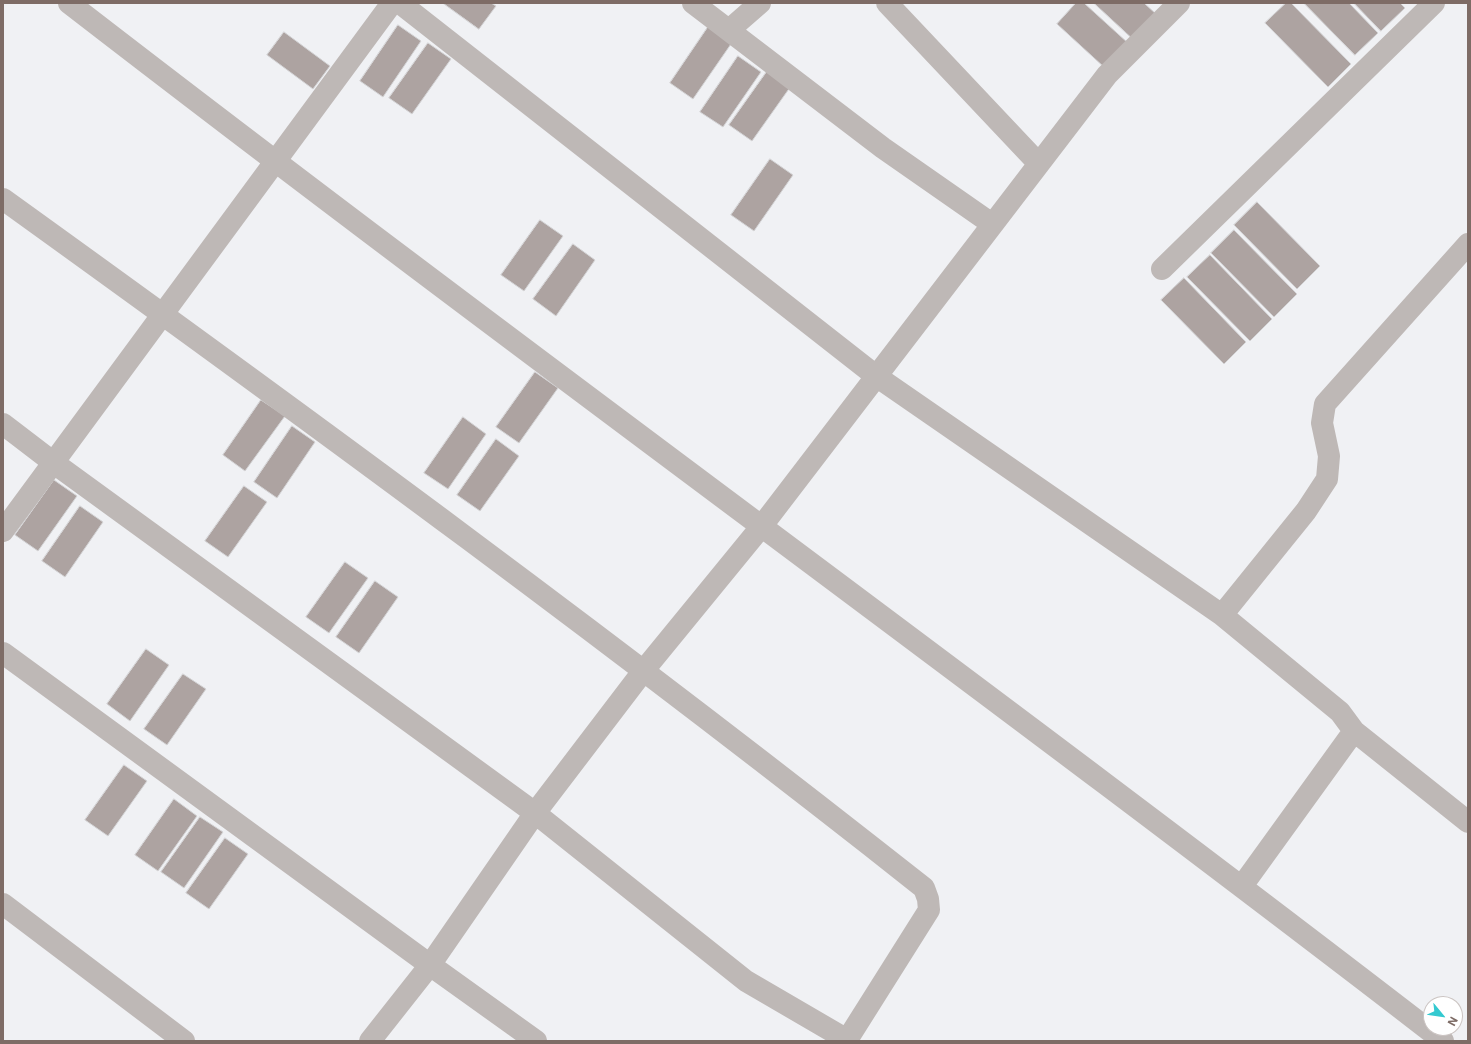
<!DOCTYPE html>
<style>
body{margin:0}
#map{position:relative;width:1471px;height:1044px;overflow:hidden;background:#f0f1f4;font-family:Inter,sans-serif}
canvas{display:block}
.frame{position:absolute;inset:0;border:4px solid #7e6c66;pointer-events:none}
.north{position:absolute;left:1423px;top:996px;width:40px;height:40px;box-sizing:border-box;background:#fff;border:1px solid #cbc4c2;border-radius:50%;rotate:119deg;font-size:11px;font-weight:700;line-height:16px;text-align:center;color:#7e6c66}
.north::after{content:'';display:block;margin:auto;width:14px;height:18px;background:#34c9d0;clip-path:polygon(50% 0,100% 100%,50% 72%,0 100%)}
</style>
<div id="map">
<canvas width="1471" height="1044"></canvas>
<div class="frame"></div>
<div class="north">N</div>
</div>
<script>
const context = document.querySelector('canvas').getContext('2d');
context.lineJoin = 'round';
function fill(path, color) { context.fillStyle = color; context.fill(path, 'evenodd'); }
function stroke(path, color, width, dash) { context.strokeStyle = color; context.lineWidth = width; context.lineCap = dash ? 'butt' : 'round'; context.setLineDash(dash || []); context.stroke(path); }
const building = new Path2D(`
 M443 3H491L496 6 479 29Z
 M1076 3H1084L1128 43 1105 68 1057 24Z
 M1094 3H1144L1156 14 1133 39Z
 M1286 3H1291L1351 64 1328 87 1265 23Z
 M1304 3H1349L1378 33 1355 55Z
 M1354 3H1400L1405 8 1381 31Z
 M398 25 421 41 383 97 360 81Z
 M708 27 731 44 693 99 670 83Z
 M284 32 330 66 313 89 267 55Z
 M428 43 451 59 412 114 389 98Z
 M738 56 761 72 723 127 700 112Z
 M768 70 791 86 752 141 729 125Z
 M770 159 793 175 754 231 731 215Z
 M1257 202 1320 266 1297 289 1234 225Z
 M540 220 563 236 524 291 501 275Z
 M1234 230 1297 294 1274 317 1211 253Z
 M573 244 595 260 556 316 533 299Z
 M1210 255 1272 319 1250 341 1187 277Z
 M1184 278 1246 342 1224 364 1161 300Z
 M535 372 558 388 519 443 496 427Z
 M261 400 285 416 245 471 223 455Z
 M463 417 486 434 448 489 424 473Z
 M292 426 315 442 277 498 254 482Z
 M496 439 519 456 480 511 457 495Z
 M54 480 77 496 38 551 15 535Z
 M244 486 267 502 228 557 205 541Z
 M80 506 103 522 65 577 42 561Z
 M345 562 368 578 329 633 306 617Z
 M375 581 398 597 359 653 336 637Z
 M146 649 169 665 130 721 107 704Z
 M183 674 206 689 167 745 144 729Z
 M124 765 147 781 108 836 85 820Z
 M174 799 197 816 158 871 135 855Z
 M200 817 223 832 184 888 161 872Z
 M225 838 248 854 209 909 186 893Z`);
const minor = new Path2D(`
 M69 3C523 354 988 690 1443 1041
 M400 3 876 376 1222 615 1340 712 1354 731 1468 822
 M693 3 883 148 992 224
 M887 3 1039 164
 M729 30 760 3
 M3 199C314 423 623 650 924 888L928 899 929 910 847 1040
 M1162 269 1434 3
 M3 424 54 463 535 813 746 981 849 1041
 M3 531 392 3
 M1222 615 1306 511 1327 479 1329 456 1322 423 1325 404 1468 244
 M3 653 430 965 536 1041
 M1242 886 1354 731
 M3 904 184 1041
 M370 1041 430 965 535 813 644 670 761 527 1107 75 1179 3`);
fill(building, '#ada3a1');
stroke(building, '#d3d3d5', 1);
stroke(minor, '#beb8b6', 22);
</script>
